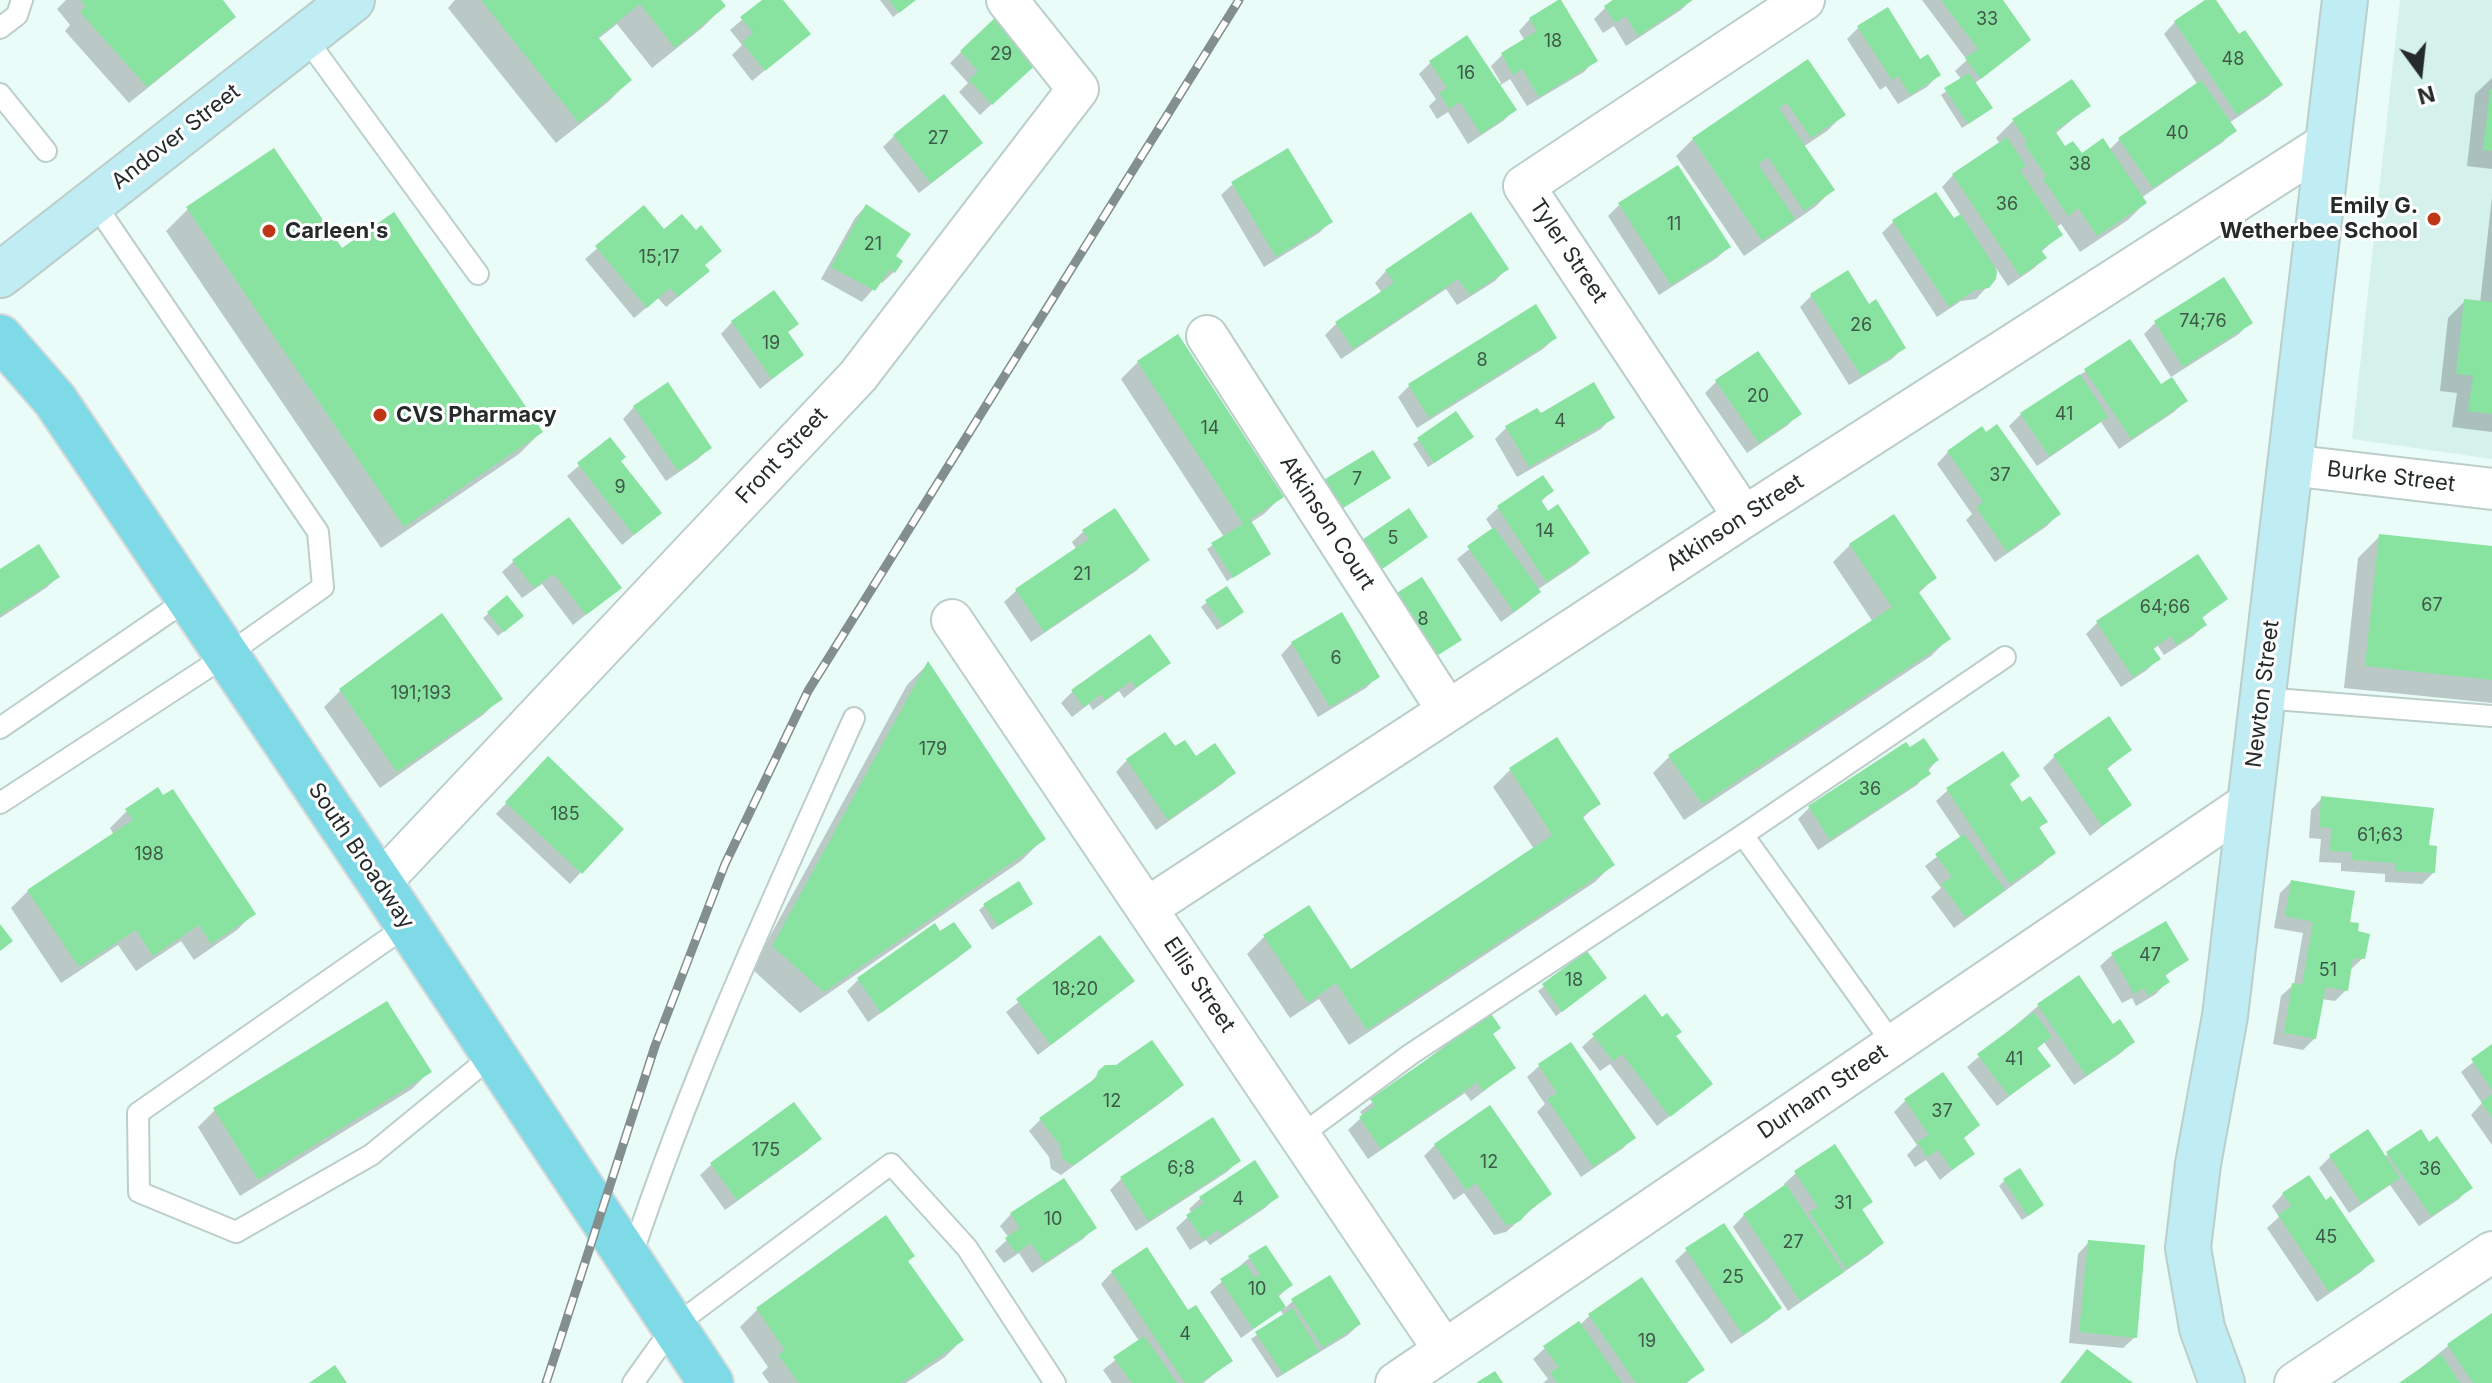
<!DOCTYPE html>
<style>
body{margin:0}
#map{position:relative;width:2492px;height:1383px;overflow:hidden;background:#e9fcf7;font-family:Inter,sans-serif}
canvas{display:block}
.north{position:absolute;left:2380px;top:32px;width:80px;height:80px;-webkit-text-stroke:6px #fff;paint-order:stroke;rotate:165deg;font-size:22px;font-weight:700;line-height:32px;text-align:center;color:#242b2a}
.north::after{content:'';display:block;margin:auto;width:28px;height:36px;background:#242b2a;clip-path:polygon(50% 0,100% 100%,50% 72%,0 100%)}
</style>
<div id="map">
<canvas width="2492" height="1383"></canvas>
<div class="north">N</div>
</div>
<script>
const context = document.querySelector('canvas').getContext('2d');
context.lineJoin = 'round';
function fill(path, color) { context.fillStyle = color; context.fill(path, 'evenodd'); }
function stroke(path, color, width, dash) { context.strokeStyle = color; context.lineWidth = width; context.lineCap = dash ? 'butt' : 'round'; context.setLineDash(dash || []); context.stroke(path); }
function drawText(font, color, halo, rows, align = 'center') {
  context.font = font + ' Inter,sans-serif'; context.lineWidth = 6; context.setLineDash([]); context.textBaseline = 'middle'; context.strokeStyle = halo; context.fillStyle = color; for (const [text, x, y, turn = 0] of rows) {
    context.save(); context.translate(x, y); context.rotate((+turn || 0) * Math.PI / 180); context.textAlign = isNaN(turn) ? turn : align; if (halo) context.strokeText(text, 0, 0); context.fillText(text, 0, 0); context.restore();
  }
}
const built = new Path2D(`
 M2400 0H2492V459L2352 439Z`);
const shadow = new Path2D(`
 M66 0H221L233 16 216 33 129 103 65 31 70 25 57 9Z
 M455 0H719L724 6 702 28 652 68 617 24 598 39 630 80 608 102 556 143 448 8Z
 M765 0H780L808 34 752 81 732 55 742 45 730 30Z
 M880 0H915L893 17Z
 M1613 0H1691L1681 10 1626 46 1614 26 1603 33 1594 19Z
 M1922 0H2001L2029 40 1974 84 1985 113 1962 128 1941 95 1962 80 1955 71 1967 60Z
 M2208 0H2213L2238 37 2280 85 2269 96 2229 123 2234 130 2223 142 2141 198 2145 203 2128 220 2080 252 2061 224 2055 228 2060 235 2041 252 2045 258 2033 269 2008 286 1996 268 1994 279 1976 299 1961 301 1937 317 1882 233 1894 221H1953L1961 216 1942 187 1953 175 2000 144 1996 138 2013 121 2072 81 2088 106 2055 134 2065 149 2081 156 2109 150 2120 139 2198 85 2164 34 2175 22Z
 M1530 19 1595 60 1584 72 1527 106 1510 79 1499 86 1514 110 1503 121 1468 144 1448 112 1437 119 1429 106 1436 99 1419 74 1431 62 1498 85 1501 83 1491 66 1502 55 1525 41 1519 31Z
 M1859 27 1919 61 1938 75 1927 87 1898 104 1886 86 1880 90 1847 39Z
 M961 52 1027 71 980 115 959 92 968 83 950 63Z
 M1808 62 1844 114 1827 131 1803 147 1832 190 1815 207 1744 256 1676 156 1693 139Z
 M2492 78V169L2467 166 2475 94Z
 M894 136 969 154 919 193 883 147Z
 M1233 184 1330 222 1319 233 1264 267 1221 195Z
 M2492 197V432L2452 427 2457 393 2440 391 2448 318 2465 301 2480 303Z
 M1619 205 1728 247 1717 258 1659 295 1608 216Z
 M866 206 893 257 894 272 882 283 880 281 862 302 821 279 855 218Z
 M644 208 664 232 704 266 696 282 666 307 658 298 634 318 585 259Z
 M188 209 341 250 541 432 519 454 381 548 166 231Z
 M1506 269 1495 281 1457 305 1446 289 1341 359 1325 335 1336 324 1382 293 1375 283 1386 271Z
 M1812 295 1868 306 1903 348 1892 359 1849 385 1800 307Z
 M732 322 786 333 802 355 760 389 721 334Z
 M2250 322 2239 334 2171 377 2144 334 2155 323Z
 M1555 338 1543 349 1417 428 1398 397 1409 386Z
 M1138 362 1281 497 1264 514 1250 523 1268 554 1227 581 1207 549 1224 537 1121 379Z
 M2086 371 2161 387 2186 400 2174 412 2119 449 2101 422 2037 466 2009 426 2021 414Z
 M1717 381 1799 413 1788 425 1747 453 1705 393Z
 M634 407 710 447 698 459 666 481 623 419Z
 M1456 414 1466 442 1428 467 1413 444Z
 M1540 416 1612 417 1601 429 1517 477 1495 439 1506 428Z
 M610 439 619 462 660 513 622 545 567 476Z
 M1948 452 2058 514 2047 526 1995 562 1966 520 1972 514 1937 464Z
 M1543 478 1551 491 1540 503 1588 553 1576 564 1537 590 1539 592 1527 603 1501 622 1457 559 1493 530 1486 519 1498 508Z
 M1084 531 1147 560 1136 571 1031 642 1004 602 1016 591 1077 550 1072 542Z
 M2380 536 2492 548V703L2344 688 2358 558Z
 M1850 545 1934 578 1918 594 1948 639 1931 656 1684 820 1653 773 1670 756 1873 622 1833 562Z
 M514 561 619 588 573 625 542 584 522 598 502 572Z
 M0 571 58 577 46 588 0 618Z
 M2225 599 2201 619 2205 625 2193 636 2164 655 2158 646 2152 650 2158 659 2147 670 2121 687 2086 634 2098 622Z
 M1207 602 1236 617 1217 630 1201 607Z
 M489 613 516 621 498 636 483 618Z
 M1292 643 1377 677 1366 688 1318 717 1281 655Z
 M1168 663 1124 698 1119 691 1093 710 1089 704 1072 717 1061 703 1073 691Z
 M928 664 1043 839 1021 861 800 1013 752 969 907 685Z
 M341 690 500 698 483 715 380 788 324 707Z
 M1556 740 1598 803 1582 819 1612 865 1595 882 1349 1045 1319 999 1290 1018 1247 954 1264 937 1308 907 1351 971 1534 849 1493 787 1510 770Z
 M1174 749 1234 773 1222 784 1156 830 1116 772 1127 760Z
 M2129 750 2106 770 2130 804 2090 836 2043 768 2054 757Z
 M548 759 581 872 570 884 496 814Z
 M1937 760 1917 785 1818 850 1798 819 1809 808Z
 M2008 785 2021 805 2045 822 2038 829 2054 853 2042 864 1954 928 1931 897 1941 888 1925 866 1961 838 1936 801 1948 790Z
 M2322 798 2427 847 2434 872 2422 884 2385 882V874L2341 871V863L2319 862 2321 839 2309 838 2311 810Z
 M127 811 254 913 237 930 194 960 181 941 136 971 118 945 61 983 11 908 28 891 114 835 110 828Z
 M2291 882 2347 924 2363 958 2350 970 2346 990 2335 1001 2321 999 2315 1038 2303 1050 2273 1044 2281 996 2294 984 2303 933 2274 928 2280 893Z
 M985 905 1025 908 992 930 979 910Z
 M2165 923 2187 959 2164 977 2167 982 2156 994 2136 1006 2132 998 2122 1003 2100 966 2112 955Z
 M934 926 940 933 970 947 958 958 868 1022 847 991 858 980Z
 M1100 937 1133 981 1038 1055 1006 1012Z
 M1586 954 1599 983 1556 1016 1538 991Z
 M2038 1006 2133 1041 2121 1053 2074 1085 2044 1042 2036 1050 2048 1066 1997 1106 1967 1067Z
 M1661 1019 1711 1084 1657 1126 1610 1064 1600 1071 1582 1047 1594 1036Z
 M1491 1035 1514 1068 1471 1101 1465 1093 1368 1159 1348 1130 1363 1116 1360 1112 1448 1043Z
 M1570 1044 1634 1137 1622 1149 1581 1177 1537 1112 1545 1104 1527 1077 1539 1066Z
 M2492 1047V1145L2471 1115 2482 1103 2461 1072Z
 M429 1072 412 1089 240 1196 198 1127 215 1110Z
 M1099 1073 1181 1085 1170 1096 1061 1175 1051 1169 1049 1157 1029 1131 1040 1120 1086 1088Z
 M1905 1101 1977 1125 1962 1139 1972 1154 1940 1180 1926 1160 1915 1167 1907 1155 1917 1145 1894 1112Z
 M819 1139 808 1150 725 1210 700 1175 712 1164Z
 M1435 1145 1549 1194 1506 1232 1494 1235 1464 1193 1454 1200 1424 1156Z
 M2429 1145 2470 1187 2459 1199 2419 1226 2390 1185 2349 1213 2319 1168 2331 1156 2384 1157 2388 1154Z
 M1239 1160 1227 1172 1136 1231 1110 1190 1121 1179Z
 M1796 1173 1871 1201 1861 1211 1882 1243 1870 1254 1788 1311 1733 1227 1744 1215 1786 1187 1784 1184Z
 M2004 1181 2037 1210 2022 1220 1999 1186Z
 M2283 1194 2326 1203 2373 1260 2361 1272 2317 1302 2267 1228 2279 1217 2272 1206Z
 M1277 1196 1265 1208 1210 1245 1206 1240 1190 1250 1176 1228 1192 1213 1189 1209 1201 1198Z
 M1011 1214 1094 1228 1083 1239 1032 1273 1019 1253 1004 1263 995 1251 1009 1238 1000 1226Z
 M2089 1242 2135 1337 2123 1348 2069 1343 2078 1254Z
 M1687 1250 1779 1308 1768 1319 1731 1344 1675 1261Z
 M1249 1258 1291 1285 1277 1298 1284 1309 1293 1301 1359 1324 1348 1335 1277 1378 1251 1339 1284 1316 1280 1310 1241 1338 1210 1292Z
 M906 1262 962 1340 945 1357 906 1383H769L762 1373 768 1367 740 1327 757 1310Z
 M1112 1272 1188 1313 1231 1361 1203 1383H1112L1103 1370 1139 1341 1101 1284Z
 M2492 1315V1383H2402L2448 1346Z
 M1589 1316 1702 1369 1687 1383H1543L1548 1379 1533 1359 1545 1348 1579 1326Z`);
const building = new Path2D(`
 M80 0H223L236 17 147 87 80 12 86 7Z
 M481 0H721L726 6 675 48 640 4 598 37 632 80 579 123Z
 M762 0H783L811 34 765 71 742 42 753 33 740 17Z
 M889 0H916L899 13Z
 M1558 0H1561L1598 61 1539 97 1522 69 1513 75 1501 53 1537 31 1529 18Z
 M1613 0H1693L1638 36 1626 16 1615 23 1604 6Z
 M1941 0H2003L2031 40 1981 79 1965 58 1978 49Z
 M2205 0H2216L2239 34 2245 30 2283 85 2237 115 2174 21Z
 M1888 7 1920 59 1928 54 1941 75 1910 95 1898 76 1892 80 1857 26Z
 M999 14 1041 60 992 105 969 80 978 71 960 51Z
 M1467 35 1517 110 1481 134 1460 102 1449 109 1439 93 1447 88 1429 61Z
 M1808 59 1846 115 1811 138 1787 103 1779 108 1835 190 1804 211 1768 157 1758 164 1795 219 1762 241 1692 138Z
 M1969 73 1993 108 1968 124 1944 88Z
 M2072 79 2091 106 2055 131 2065 146 2073 141 2082 153 2103 138 2147 203 2097 236 2078 208 2068 216 2043 179 2046 176 2024 144 2027 142 2012 119Z
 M2201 80 2237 131 2153 188 2118 138Z
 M2490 89H2492V151L2483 150Z
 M944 94 983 143 931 183 893 135Z
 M2007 137 2026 166 2020 170 2063 235 2041 250 2047 258 2020 276 1952 174Z
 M274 148 342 248 394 212 543 432 404 527 186 207Z
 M1288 148 1333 222 1276 257 1231 182Z
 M1678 165 1731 247 1671 285 1618 203Z
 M1936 192 1954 218 1961 214 1997 271 1996 279 1989 288 1975 290 1949 307 1892 220Z
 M866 204 911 234 896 256 903 261 895 273 890 269 875 291 831 267Z
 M644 205 664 229 682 214 696 230 701 225 722 251 705 265 710 271 678 297 670 288 647 308 595 246Z
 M1471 212 1509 269 1470 295 1458 279 1353 349 1335 322 1394 283 1385 270Z
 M1848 270 1869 304 1876 299 1906 348 1861 376 1810 294Z
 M2224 277 2253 323 2183 367 2154 321Z
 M774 290 799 324 788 332 804 355 772 379 731 321Z
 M2464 299 2492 302V414L2468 411 2473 376 2456 374Z
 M1536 304 1557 338 1429 418 1408 384Z
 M1178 334 1284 497 1250 519 1271 554 1233 578 1211 543 1243 524 1137 361Z
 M2130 339 2161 384 2172 377 2188 401 2131 439 2084 369Z
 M1758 351 1802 414 1759 443 1715 380Z
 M2080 374 2108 417 2049 456 2020 413Z
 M668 382 712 448 678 471 633 406Z
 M1594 382 1615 418 1529 467 1505 426 1537 408 1541 413Z
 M1456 411 1474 437 1434 463 1417 438Z
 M1997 424 2061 514 2007 552 1976 507 1983 502 1947 451 1982 426 1986 432Z
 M610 437 626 457 621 461 662 513 634 535 577 463Z
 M1373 450 1391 478 1340 510 1322 481Z
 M1543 475 1554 491 1541 500 1548 511 1558 504 1590 553 1546 582 1497 506Z
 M1115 508 1150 560 1044 632 1015 589 1089 539 1082 530Z
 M1409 508 1428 537 1378 572 1359 542Z
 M1894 514 1937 578 1918 591 1951 639 1702 804 1668 755 1892 607 1849 544Z
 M569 517 622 588 586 615 554 574 534 588 512 560Z
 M1494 527 1541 592 1514 612 1467 546Z
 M2379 534 2492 546V680L2365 666Z
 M39 544 60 577 0 615V569Z
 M2198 554 2228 599 2202 617 2207 625 2176 645 2171 636 2153 648 2161 659 2133 677 2096 621Z
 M1422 577 1462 640 1424 664 1384 601Z
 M1227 586 1244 612 1223 626 1205 600Z
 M507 595 524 616 504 632 487 612Z
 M1342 612 1380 677 1330 707 1291 642Z
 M442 613 503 699 397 772 339 689Z
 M1150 634 1171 663 1136 688 1131 681 1105 700 1101 694 1084 707 1071 690Z
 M928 661 1046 839 824 992 772 946Z
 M2109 716 2132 750 2107 768 2132 805 2102 826 2053 755Z
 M1165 732 1175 746 1185 740 1196 756 1215 743 1236 773 1168 820 1126 759Z
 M1557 737 1601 804 1582 816 1615 865 1367 1030 1336 983 1308 1003 1263 935 1309 905 1351 969 1552 835 1509 768Z
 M1924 738 1939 760 1927 768 1931 774 1830 840 1808 806 1906 742 1910 747Z
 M2003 751 2020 776 2010 784 2022 802 2030 796 2048 822 2039 827 2056 853 2010 884 1946 788Z
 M548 756 624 829 582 874 505 802Z
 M158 787 163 795 173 789 256 914 211 944 199 925 153 956 136 930 79 967 27 890 133 820 125 809Z
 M2321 796 2434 808 2429 845 2437 846 2435 873 2395 871V863L2351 860 2352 852 2330 851 2331 828 2319 827Z
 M1964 834 2005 890 1966 918 1941 884 1952 877 1935 854Z
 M2291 880 2355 891 2350 922 2359 923 2358 931 2370 934 2365 959 2353 958 2348 991 2326 987 2316 1039 2284 1033 2292 983 2302 985 2313 922 2285 916Z
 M1019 881 1033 904 998 926 983 904Z
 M2166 921 2189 960 2165 975 2170 982 2148 996 2144 988 2134 994 2111 953Z
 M954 922 972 947 881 1013 857 978 935 923 940 931Z
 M0 924 13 941 0 951Z
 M1100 935 1135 981 1051 1045 1016 999Z
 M1587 951 1607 978 1562 1012 1542 984Z
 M2079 975 2113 1024 2120 1019 2135 1042 2086 1076 2037 1004Z
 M1645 994 1662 1017 1667 1013 1682 1032 1676 1036 1713 1084 1670 1117 1622 1054 1613 1061 1592 1034Z
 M387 1001 432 1072 258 1180 213 1108Z
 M1489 1011 1501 1028 1493 1034 1516 1068 1483 1091 1472 1076 1476 1083 1381 1149 1359 1117 1375 1106 1370 1099 1449 1044 1447 1041Z
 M2034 1012 2052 1037 2037 1048 2051 1066 2009 1096 1977 1054Z
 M1152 1040 1184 1085 1074 1165 1070 1164 1062 1158 1060 1145 1039 1118 1096 1078 1098 1071 1105 1065H1116Z
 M1571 1042 1636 1138 1593 1167 1547 1099 1557 1093 1538 1064Z
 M2492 1044V1090L2471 1059Z
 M1943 1072 1980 1125 1964 1138 1975 1154 1952 1170 1938 1150 1927 1157 1917 1142 1929 1135 1904 1099Z
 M2492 1094V1118L2481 1102Z
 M794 1102 822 1139 737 1200 710 1163Z
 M1490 1105 1552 1194 1530 1210 1520 1221 1513 1224 1506 1225 1476 1183 1466 1190 1434 1144Z
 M1213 1117 1241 1161 1148 1221 1120 1177Z
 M2368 1129 2400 1178 2361 1203 2329 1155Z
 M2421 1129 2429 1142 2437 1136 2473 1188 2431 1216 2386 1152Z
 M1835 1144 1873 1202 1862 1209 1884 1243 1846 1269 1809 1212 1818 1207 1794 1171Z
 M1255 1160 1279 1197 1222 1235 1218 1230 1203 1240 1186 1215 1204 1203 1199 1197Z
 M2020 1168 2044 1205 2028 1216 2003 1179Z
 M2309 1175 2326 1200 2331 1196 2375 1261 2329 1292 2278 1215 2291 1206 2282 1193Z
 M1064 1178 1097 1228 1044 1263 1031 1243 1016 1253 1005 1238 1020 1228 1010 1213Z
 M1786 1184 1844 1272 1800 1301 1743 1214Z
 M886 1215 915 1256 908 1261 964 1340 901 1383H799L778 1355 785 1350 756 1308Z
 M1724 1223 1782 1308 1743 1335 1685 1248Z
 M2088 1240 2145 1245 2137 1338 2079 1332Z
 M1266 1245 1293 1285 1278 1295 1286 1307 1253 1329 1220 1279 1245 1263 1255 1278 1260 1274 1248 1256Z
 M1147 1247 1188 1310 1196 1305 1233 1361 1200 1383H1185L1111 1271Z
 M1330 1275 1361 1324 1323 1348 1291 1299Z
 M1642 1277 1705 1370 1685 1383H1636L1588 1314Z
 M1293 1308 1319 1351 1283 1374 1255 1332Z
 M2492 1313V1383H2473L2447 1344Z
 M1579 1321 1622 1383H1557L1550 1373 1559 1367 1543 1346Z
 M1144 1336 1177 1383H1132L1113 1357Z
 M2087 1349 2133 1383H2060Z
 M2441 1354 2460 1383H2399Z
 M335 1365 347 1383H309Z
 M1495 1371 1503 1383H1476Z`);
const lane = new Path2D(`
 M0 28 17 15 22 0
 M305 37 478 274
 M0 94 46 151
 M2262 698 2492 716
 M0 728 188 599
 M0 803 227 655 323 587 318 532 93 201
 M1743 835 1893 1044
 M408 925 138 1113 139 1192 236 1232 371 1155 493 1055
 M1300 1136 1411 1054 1743 835 2005 657
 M631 1258C692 1073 774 896 854 718
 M633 1383 673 1327 891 1164 967 1248 1055 1383`);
const street = new Path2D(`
 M1207 336 1448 711
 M2289 465 2492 489
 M1744 517 1524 186 1804 0
 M952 620 1444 1350
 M380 883 858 376 1078 89 1007 0
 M1147 908 1744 517 2327 143
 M1396 1383 2250 802
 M2295 1383 2492 1252`);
const secondary = new Path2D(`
 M0 275 352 0
 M2222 1383 2202 1328 2188 1248 2198 1164 2225 1016 2345 0`);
const primary = new Path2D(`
 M0 337 55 400 380 883 711 1383`);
const rail = new Path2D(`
 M546 1383 655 1046 725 864 808 691 1239 0`);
const markers = [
 [2434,219,8,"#bf3517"],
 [269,231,8,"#bf3517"],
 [380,415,8,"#bf3517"]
];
const numberNames = [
 ["33",1987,20],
 ["18",1553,42],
 ["29",1001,55],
 ["48",2233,60],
 ["16",1466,74],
 ["40",2177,134],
 ["27",938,139],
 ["38",2080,165],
 ["36",2007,205],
 ["11",1674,225],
 ["21",873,245],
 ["15;17",659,258],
 ["74;76",2203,322],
 ["26",1861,326],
 ["19",771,344],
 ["8",1482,361],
 ["20",1758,397],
 ["41",2064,415],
 ["4",1560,422],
 ["14",1210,429],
 ["37",2000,476],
 ["7",1357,480],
 ["9",620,488],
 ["14",1545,532],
 ["5",1393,539],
 ["21",1082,575],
 ["67",2432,606],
 ["64;66",2165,608],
 ["8",1423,620],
 ["6",1336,659],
 ["191;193",421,694],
 ["179",933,750],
 ["36",1870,790],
 ["185",565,815],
 ["61;63",2380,836],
 ["198",149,855],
 ["47",2150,956],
 ["51",2328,971],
 ["18",1574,981],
 ["18;20",1075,990],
 ["41",2014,1060],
 ["12",1112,1102],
 ["37",1942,1112],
 ["175",766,1151],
 ["12",1489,1163],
 ["6;8",1181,1169],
 ["36",2430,1170],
 ["4",1238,1200],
 ["31",1843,1204],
 ["10",1053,1220],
 ["45",2326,1238],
 ["27",1793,1243],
 ["25",1733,1278],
 ["10",1257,1290],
 ["4",1185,1335],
 ["19",1647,1342]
];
const streetNames = [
 ["Andover Street",176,137,-38],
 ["Tyler Street",1568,251,56],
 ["Front Street",782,456,-47],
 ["Burke Street",2391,477,7],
 ["Atkinson Court",1327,523,57],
 ["Atkinson Street",1735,523,-33],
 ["Newton Street",2263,694,-83],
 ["South Broadway",361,856,56],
 ["Ellis Street",1199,985,56],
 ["Durham Street",1823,1092,-34]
];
const poiNames = [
 ["Emily G.",2418,206,"right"],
 ["Wetherbee School",2418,231,"right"],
 ["Carleen's",285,231],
 ["CVS Pharmacy",396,415]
];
fill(built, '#d5f1eb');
fill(shadow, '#0003');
fill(building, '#88e2a0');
stroke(lane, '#bbceca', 24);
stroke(street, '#bbceca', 44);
stroke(secondary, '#bbceca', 48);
stroke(primary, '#d8d9d9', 48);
stroke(lane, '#fff', 20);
stroke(street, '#fff', 40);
stroke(secondary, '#bfedf3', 44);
stroke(primary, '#7fdae8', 44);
stroke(rail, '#828f8c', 9);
stroke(rail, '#fff', 6, [18]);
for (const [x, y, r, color] of markers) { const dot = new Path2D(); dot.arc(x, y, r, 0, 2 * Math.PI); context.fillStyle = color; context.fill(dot); stroke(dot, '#fff', 3); }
drawText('18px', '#3d5948', null, numberNames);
drawText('22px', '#242b2a', '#fff', streetNames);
drawText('bold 22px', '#242b2a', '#fff', poiNames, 'left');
</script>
